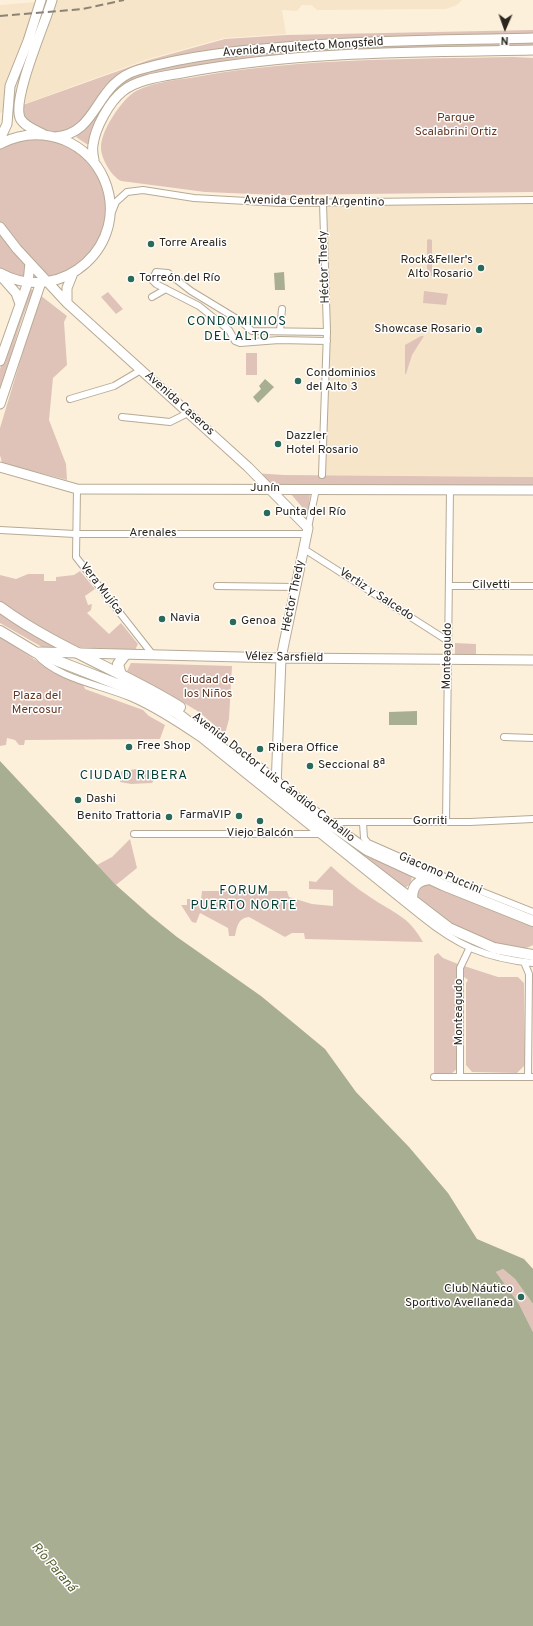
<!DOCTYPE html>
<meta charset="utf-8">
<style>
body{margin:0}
#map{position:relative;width:533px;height:1626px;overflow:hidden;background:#fdf0db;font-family:Overpass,sans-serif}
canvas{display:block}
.north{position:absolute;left:485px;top:8px;width:40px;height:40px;-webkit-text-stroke:3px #fff;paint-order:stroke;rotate:182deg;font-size:11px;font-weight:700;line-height:16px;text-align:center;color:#2b261e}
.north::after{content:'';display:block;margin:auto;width:14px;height:18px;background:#2b261e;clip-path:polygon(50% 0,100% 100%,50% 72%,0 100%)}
</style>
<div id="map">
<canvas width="533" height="1626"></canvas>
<div class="north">N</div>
</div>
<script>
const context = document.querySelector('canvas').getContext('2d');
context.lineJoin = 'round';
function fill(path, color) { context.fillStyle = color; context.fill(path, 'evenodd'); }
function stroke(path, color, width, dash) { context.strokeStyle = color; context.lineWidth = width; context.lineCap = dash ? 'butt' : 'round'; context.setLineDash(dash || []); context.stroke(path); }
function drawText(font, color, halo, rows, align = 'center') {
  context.font = font + ' Overpass,sans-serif'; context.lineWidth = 3; context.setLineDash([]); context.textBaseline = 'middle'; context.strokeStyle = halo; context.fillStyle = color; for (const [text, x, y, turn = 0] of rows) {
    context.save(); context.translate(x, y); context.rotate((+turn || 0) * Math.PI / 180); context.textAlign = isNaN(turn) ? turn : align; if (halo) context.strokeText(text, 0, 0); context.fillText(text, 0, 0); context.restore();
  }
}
const built = new Path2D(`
 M60 0H462L457 5 446 9 317 10 311 5H302L297 11 282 10 286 34 225 38 148 59 0 113V5Z
 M533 200V477L322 475 327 341 323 203Z`);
const green = new Path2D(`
 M533 30V34L281 42 224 48 174 57 135 67 117 75 104 87 83 121 73 129 54 133 47 132 27 122 24 117 23 105 149 60 225 39 286 35Z
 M533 42V46L276 55C224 60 178 70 128 83L88 145 76 137C97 118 106 91 130 77 147 68 171 67 189 63 302 42 419 45 533 42Z
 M514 57 533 58V192L277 195 205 192 121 181C111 176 100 157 101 146 102 129 122 99 136 91 155 81 180 80 201 76 304 58 410 59 514 57Z
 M46 135 94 160 110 217 87 263 48 282 0 273V144Z
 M429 239 432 240V276L427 275V240Z
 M30 289 33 290V292C17 325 11 361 0 396V369Z
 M424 291 448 294 446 305 423 303Z
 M108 292 123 309 116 314 101 297Z
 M40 295 67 316 64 322 67 365 53 378 49 420 66 464 67 480 2 463 0 455V428Z
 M421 336H424L412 355 406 374H405V345Z
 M246 353H257V375H246Z
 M253 473 284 475 533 477V490L268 489Z
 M290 493 310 494 308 514Z
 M80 571 95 589 85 596 88 605 92 604 91 610 87 613 109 634 121 623 138 644 135 650 74 647 0 604V575L16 579 28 574H44V581H56V577L74 575Z
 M0 612 59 648 42 647 0 623Z
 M0 637 51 670 82 682 85 689 143 710 149 716 165 725 160 739 25 740 24 745H19L15 740 7 738 6 745 0 746Z
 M455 643 476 644V655L455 654Z
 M131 663 232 666 229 719 225 734 199 712 169 694 126 673Z
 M137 769 152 771 154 780 152 783 131 784 120 782V773L122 771Z
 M130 839 137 868 116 885 97 865 112 857Z
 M365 855 412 874 411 884 403 889 369 860Z
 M331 866C343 877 356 888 370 897 393 913 408 915 423 942L305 939 304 933H292L285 937 249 917C238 918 237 927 235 936H229L228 928 200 913 196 923 192 922 181 905H187V899H201L202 891H287L289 897 312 904 333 906V890L309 889V881L316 882Z
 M428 883 533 924V945C500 964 442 917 417 899L416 888Z
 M438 953 443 958 458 964V1068L451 1074H434V956Z
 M464 966 498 977H518L524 983 525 1065 517 1073 472 1072 466 1065V983L468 980 464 977Z
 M503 1269 515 1279 533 1304V1332L519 1304 496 1272Z`);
const water = new Path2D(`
 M284 272 285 290H275L274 273Z
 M265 379 274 387 258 403 253 397 261 389 259 386Z
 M417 711V725H389V712Z
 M0 761 116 885 151 916 177 937 261 996 325 1049 356 1092 409 1147 448 1193 477 1239 524 1259 533 1269V1304L515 1279 503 1269 496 1272 519 1304 533 1332V1626H0Z`);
const street = new Path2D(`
 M112 212 116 202 127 192 143 190 194 198 281 203 533 200
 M152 297 166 289
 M280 331 282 309
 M327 341 279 340 240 343 235 341 229 330 199 306 156 284 152 280 156 272 168 273 191 291 242 322 252 331 327 332
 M70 399 114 386 141 370
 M122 417 170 422 188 413
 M322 475 327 332 323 203
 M77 489 76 557 153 655
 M308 528 316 489
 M0 530 75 534H307
 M304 549 448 641
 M217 586 296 587
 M449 586H533
 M36 654C57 679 102 685 132 698 157 709 178 723 200 738L421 916C458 946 485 958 533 963
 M504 737 533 738
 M329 822H470L533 819
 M446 822 450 490
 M363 823 364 838 368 843 445 877 533 912
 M134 834H317
 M524 962 529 974 528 1077
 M434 1077H533
 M460 1077V968L469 949`);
const secondary = new Path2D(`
 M43 134C35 130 24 126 20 118 12 98 45 24 52 0
 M55 137C99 134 94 83 138 70 189 55 244 50 297 46 375 40 454 40 533 38
 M0 139 7 124 10 86 28 41 41 0
 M0 144C21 133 42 132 64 140 83 148 96 161 104 179 132 244 62 307 0 273
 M94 160C93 155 92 150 93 145 95 128 109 102 123 91 139 78 167 76 187 72 300 51 418 52 533 50
 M0 227 17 249 67 303 248 467 308 528 281 658 276 787
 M0 275 16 293 20 304
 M67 303V288L73 273
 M0 361 28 282 30 263
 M0 404 41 282
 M0 467 77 489 533 490
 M40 652 281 658 533 660`);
const primary = new Path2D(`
 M0 607C56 648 122 671 180 707
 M0 631 35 652 132 690 177 713 276 790 319 828 449 928 494 948 533 955
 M121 675 118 664 125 655
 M259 768 327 822 367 850 443 885 533 921
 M412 900C412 886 417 880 431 879`);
const rail = new Path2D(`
 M0 16 83 9 124 0`);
const markers = [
 [151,244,4,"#296a59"],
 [481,268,4,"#296a59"],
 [131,279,4,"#296a59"],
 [479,330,4,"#296a59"],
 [298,381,4,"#296a59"],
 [278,444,4,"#296a59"],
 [267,513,4,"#296a59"],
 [162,619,4,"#296a59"],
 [233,622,4,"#296a59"],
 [129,747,4,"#296a59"],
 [260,749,4,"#296a59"],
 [310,766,4,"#296a59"],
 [78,800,4,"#296a59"],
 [239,816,4,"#296a59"],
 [169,817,4,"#296a59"],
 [260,821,4,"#296a59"],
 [521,1297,4,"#296a59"]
];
const streetNames = [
 ["Avenida Arquitecto Mongsfeld",303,48,-4],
 ["Avenida Central Argentino",314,202,1],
 ["Héctor Thedy",325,267,-92],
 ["Avenida Caseros",179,404,42],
 ["Junín",265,489],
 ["Arenales",153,534],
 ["Cilvetti",491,586],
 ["Vera Mujíca",101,589,52],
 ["Vertiz y Salcedo",376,595,33],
 ["Héctor Thedy",294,596,-78],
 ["Monteagudo",448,656,-89],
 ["Vélez Sarsfield",284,658,1],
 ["Avenida Doctor Luis Cándido Carballo",273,778,38],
 ["Gorriti",430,822],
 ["Giacomo Puccini",440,874,23],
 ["Monteagudo",460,1012,-90]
];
const parkNames = [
 ["Parque",456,119],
 ["Scalabrini Ortiz",456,133],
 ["Ciudad de",208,681],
 ["los Niños",208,695],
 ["Plaza del",37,697],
 ["Mercosur",37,711]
];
const poiNames = [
 ["Torre Arealis",159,244],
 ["Rock&Feller's",473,261,"right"],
 ["Alto Rosario",473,275,"right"],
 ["Torreón del Río",139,279],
 ["Showcase Rosario",471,330,"right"],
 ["Condominios",306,374],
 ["del Alto 3",306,388],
 ["Dazzler",286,437],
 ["Hotel Rosario",286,451],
 ["Punta del Río",275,513],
 ["Navia",170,619],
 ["Genoa",241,622],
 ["Free Shop",137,747],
 ["Ribera Office",268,749],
 ["Seccional 8ª",318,766],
 ["Dashi",86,800],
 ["FarmaVIP",231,816,"right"],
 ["Benito Trattoria",161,817,"right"],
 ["Viejo Balcón",260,834,"center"],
 ["Club Náutico",513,1290,"right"],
 ["Sportivo Avellaneda",513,1304,"right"]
];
const neighbourhoodNames = [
 ["CONDOMINIOS",237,322],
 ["DEL ALTO",237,337],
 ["CIUDAD RIBERA",134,776],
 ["FORUM",244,891],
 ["PUERTO NORTE",244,906]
];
const waterNames = [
 ["Río Paraná",53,1568,49]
];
fill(built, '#f6e5c9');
fill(green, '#dfc3b8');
fill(water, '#a8ae91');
stroke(street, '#b6aa96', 8);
stroke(secondary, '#b6aa96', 11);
stroke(primary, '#b6aa96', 12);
stroke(street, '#fff', 6);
stroke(secondary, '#fff', 9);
stroke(primary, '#fff', 10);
stroke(rail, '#8c8375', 2, [8, 4]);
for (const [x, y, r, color] of markers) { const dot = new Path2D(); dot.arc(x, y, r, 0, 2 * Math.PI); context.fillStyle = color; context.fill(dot); stroke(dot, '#fff', 1.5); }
drawText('12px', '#2b261e', '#fff', streetNames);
drawText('12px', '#643723', '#fff', parkNames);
drawText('12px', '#2b261e', '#fff', poiNames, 'left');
context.letterSpacing = '1px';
drawText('13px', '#043e31', '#fff', neighbourhoodNames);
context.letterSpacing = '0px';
drawText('italic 13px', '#545d2d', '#fff', waterNames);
</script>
